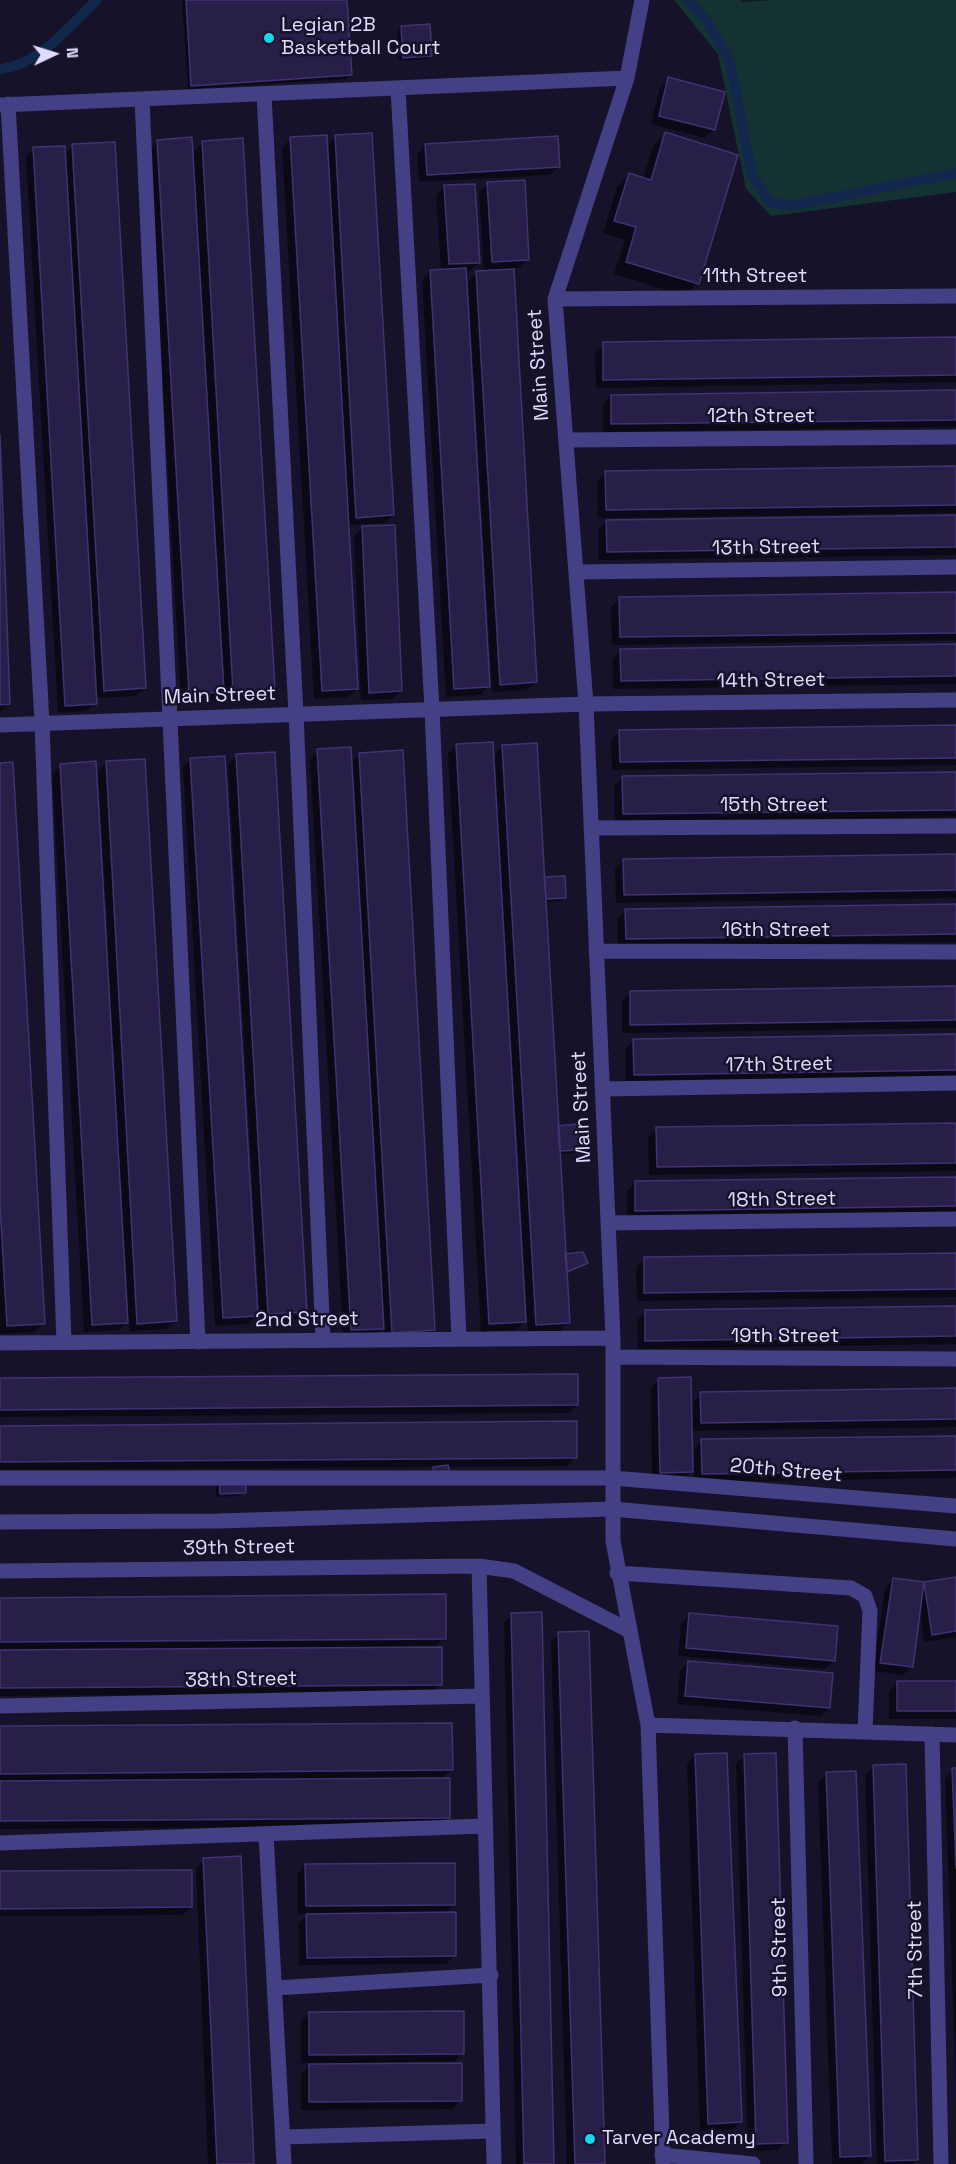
<!DOCTYPE html>
<style>
body{margin:0}
#map{position:relative;width:956px;height:2164px;overflow:hidden;background:#161229;font-family:"Space Grotesk",sans-serif}
canvas{display:block}
.north{position:absolute;left:24px;top:24px;width:60px;height:60px;-webkit-text-stroke:4px #161229;paint-order:stroke;rotate:86deg;font-size:16px;font-weight:700;line-height:24px;text-align:center;color:#e0dcfd}
.north::after{content:'';display:block;margin:auto;width:21px;height:27px;background:#e0dcfd;clip-path:polygon(50% 0,100% 100%,50% 72%,0 100%)}
</style>
<div id="map">
<canvas width="956" height="2164"></canvas>
<div class="north">N</div>
</div>
<script>
const context = document.querySelector('canvas').getContext('2d');
context.lineJoin = 'round';
function fill(path, color) { context.fillStyle = color; context.fill(path, 'evenodd'); }
function stroke(path, color, width, dash) { context.strokeStyle = color; context.lineWidth = width; context.lineCap = dash ? 'butt' : 'round'; context.setLineDash(dash || []); context.stroke(path); }
function drawText(font, color, halo, rows, align = 'center') {
  context.font = font + ' "Space Grotesk",sans-serif'; context.lineWidth = 5; context.setLineDash([]); context.textBaseline = 'middle'; context.strokeStyle = halo; context.fillStyle = color; for (const [text, x, y, turn = 0] of rows) {
    context.save(); context.translate(x, y); context.rotate((+turn || 0) * Math.PI / 180); context.textAlign = isNaN(turn) ? turn : align; if (halo) context.strokeText(text, 0, 0); context.fillText(text, 0, 0); context.restore();
  }
}
const green = new Path2D(`
 M674 0H956V192L771 216 746 189 718 54Z`);
const shadow = new Path2D(`
 M182 0H345L350 75 346 79 188 89Z
 M741 0H773L741 2Z
 M401 28 431 56 427 59 399 61 397 32Z
 M669 79 713 129 705 138 651 124 660 87Z
 M666 134 697 283 685 296 614 274 625 240 603 233 617 187 629 175 643 179 653 146Z
 M336 137 393 515 384 523 348 525 357 689 348 697 314 699 282 147 291 139 326 147Z
 M158 141 192 154 202 143 273 688 265 697 225 699V689L214 700 181 701 149 150Z
 M426 145 559 166 550 175 419 182 417 154Z
 M73 146 145 688 136 696 95 698V703L87 711 58 713 26 157 34 149 64 155Z
 M488 184 528 259 519 268H512L536 682 527 690 492 692 468 281 477 273 484 272 479 192Z
 M445 187 479 262 470 271H465L489 686 480 695 446 697 422 280 430 271H441L436 195Z
 M956 339V382L596 388 595 352 604 344Z
 M956 392V427L603 432V405L611 396Z
 M956 468V513L598 518 597 481 606 473Z
 M0 474 9 704 0 712Z
 M956 516V555L599 560 598 529 607 521Z
 M362 528 401 691 393 699 361 700 354 536Z
 M956 593V640L612 645 611 607 620 598Z
 M956 646V684L613 689V659L621 650Z
 M956 727V765L612 770 611 740 620 731Z
 M457 745 492 757 503 746 543 881 565 897 561 901 544 902 557 1127 578 1149 574 1153 559 1154 564 1255 586 1263 565 1274 568 1322 560 1331 528 1333 516 1122H513L524 1322 516 1330 481 1332 448 753Z
 M318 751 351 763 359 754 434 1330 426 1338 384 1340 383 1328 374 1336 343 1338 310 759Z
 M237 756 306 1311 297 1320 260 1322 228 764Z
 M191 759 256 1316 248 1324 215 1326 183 767Z
 M106 763 175 1321 167 1329 130 1331 129 1320 118 1330 84 1332 52 774 61 765 105 941H108L98 771Z
 M0 764 43 1324 35 1332 0 1334Z
 M956 773V817L615 822 614 786 622 778Z
 M956 856V898L616 903 615 869 623 861Z
 M956 906V942L618 947 617 919 626 910Z
 M956 988V1028L622 1033V1001L630 993Z
 M956 1036V1078L626 1083 625 1049 634 1040Z
 M956 1125V1171L649 1175 648 1137 657 1129Z
 M956 1178V1214L627 1218V1191L635 1182Z
 M956 1254V1297L637 1301 636 1267 645 1259Z
 M956 1307V1344L638 1349 637 1320 646 1312Z
 M659 1379 690 1405 701 1394 956 1390V1427L690 1431 691 1452 702 1441 956 1438V1476L954 1478 694 1482V1456H691V1471L683 1480H652L651 1388Z
 M0 1380 577 1405 568 1413 0 1417Z
 M0 1427 575 1457 567 1466 447 1467 430 1472 435 1467 0 1470Z
 M220 1483 244 1492 240 1496 216 1497V1487Z
 M956 1579V1637L924 1642 920 1612 912 1667 903 1675 873 1671 885 1588 893 1580 924 1584Z
 M0 1599 444 1638 434 1649 441 1684 432 1693 0 1696Z
 M690 1614 834 1661 825 1669 678 1656 681 1623Z
 M512 1615 553 2164H516L504 1623Z
 M559 1634 603 2164H567L551 1642Z
 M688 1663 829 1708 821 1716 677 1704 680 1671Z
 M898 1682 956 1683V1719H889V1691Z
 M0 1728 451 1770 441 1779 449 1817 440 1826 0 1829Z
 M695 1755 740 2122 732 2130 700 2131 687 1764Z
 M745 1755 787 2142 778 2150 748 2151 736 1764Z
 M874 1766 916 2160 912 2164H877L865 1775Z
 M953 1770H956V2085L945 1778Z
 M827 1774 870 2156 861 2164H832L818 1782Z
 M204 1859 253 2164H208L196 1868Z
 M306 1865 453 1905 444 1914 454 1956 446 1964 299 1965V1923L308 1914H298L297 1874Z
 M0 1873 191 1907 182 1915 0 1916Z
 M309 2014 462 2053 454 2062H381V2065L461 2100 452 2109 301 2110V2074L312 2063H301V2022Z`);
const stream = new Path2D(`
 M688 0 707 21 730 61 752 175 770 202 790 206 956 173
 M0 69C40 65 69 26 97 0`);
const building = new Path2D(`
 M186 0H347L352 75 191 86Z
 M430 24 432 56 403 58 401 26Z
 M668 77 725 92 715 130 659 116Z
 M665 132 738 155 699 284 626 262 636 227 614 221 629 173 651 180Z
 M372 133 394 515 356 518 335 135Z
 M327 135 358 689 322 691 290 137Z
 M558 136 560 167 427 175 425 144Z
 M192 137 224 692 189 694 157 140Z
 M243 138 275 689 233 692 202 141Z
 M115 142 146 688 104 691 72 144Z
 M65 146 97 704 65 706 33 147Z
 M525 180 529 260 492 262 487 182Z
 M475 184 480 263 449 264 444 185Z
 M466 268 490 687 454 689 430 270Z
 M514 269 537 682 500 685 476 271Z
 M956 337V375L603 380V342Z
 M956 390V420L611 424V395Z
 M0 435 10 704 0 705Z
 M956 466V505L606 510 605 471Z
 M956 515V547L607 552 606 520Z
 M395 525 402 691 369 693 362 526Z
 M956 592V633L620 637 619 597Z
 M956 644V676L621 681 620 649Z
 M956 725V758L620 762 619 730Z
 M493 742 526 1322 489 1324 456 744Z
 M537 743 570 1323 536 1325 502 745Z
 M351 747 384 1329 351 1330 317 749Z
 M403 750 435 1330 392 1333 359 753Z
 M275 752 307 1312 268 1314 236 754Z
 M225 756 258 1316 223 1318 190 758Z
 M145 759 177 1321 137 1324 106 761Z
 M96 761 128 1323 92 1325 60 764Z
 M13 762 45 1324 7 1326 0 1205V763Z
 M956 772V810L623 814 622 776Z
 M956 854V890L624 895 623 859Z
 M565 876 566 898 546 899 544 877Z
 M956 904V934L626 939 625 909Z
 M956 986V1020L630 1025V991Z
 M956 1034V1070L634 1075 633 1039Z
 M956 1123V1163L657 1167 656 1127Z
 M577 1124 579 1150 560 1151 558 1126Z
 M956 1177V1206L635 1211V1181Z
 M583 1252 588 1263 567 1272 565 1254Z
 M956 1253V1289L644 1293V1257Z
 M956 1306V1336L645 1341V1310Z
 M578 1374V1405L0 1410V1378Z
 M691 1377 693 1472 660 1473 658 1378Z
 M956 1388V1419L701 1423 700 1392Z
 M577 1421V1458L0 1462V1426Z
 M956 1436V1470L702 1474 701 1439Z
 M448 1465 450 1474 434 1475 433 1467Z
 M246 1480V1493L220 1494 219 1481Z
 M956 1577V1631L932 1635 924 1582Z
 M893 1578 924 1582 913 1667 880 1663Z
 M446 1594V1639L0 1642V1598Z
 M542 1612 554 2164H524L511 1613Z
 M689 1613 838 1626 835 1661 686 1648Z
 M589 1631 605 2164H575L558 1632Z
 M442 1647V1685L0 1688V1650Z
 M688 1661 833 1673 830 1708 685 1696Z
 M897 1681H956V1711H897Z
 M452 1723 453 1770 0 1774V1726Z
 M727 1753 742 2122 708 2124 695 1754Z
 M776 1753 788 2143 756 2144 744 1754Z
 M906 1764 918 2160 885 2161 873 1765Z
 M952 1768H956V1868Z
 M856 1771 871 2156 840 2157 826 1772Z
 M450 1778V1818L0 1821V1781Z
 M241 1856 254 2164H217L203 1858Z
 M455 1863V1905L306 1906 305 1864Z
 M192 1870V1907L0 1909V1871Z
 M456 1912V1956L307 1958 306 1914Z
 M464 2011V2054L309 2055V2012Z
 M462 2063V2101L309 2102V2064Z`);
const street = new Path2D(`
 M642 0 627 78 555 299 586 704 613 1338V1541L648 1725
 M398 88 432 709 459 1339
 M264 94 296 714 323 1340
 M142 99 198 1342
 M8 104 42 723 64 1342
 M0 105 627 78
 M555 299 956 296
 M566 440 956 437
 M576 572 956 567
 M0 725 586 704 956 700
 M591 828 956 826
 M596 951 956 952
 M603 1089 956 1083
 M608 1223 956 1219
 M0 1343 613 1338
 M613 1357 956 1359
 M0 1478H612L956 1506
 M0 1522 218 1521 612 1509 956 1539
 M0 1571 479 1566
 M617 1573 851 1588 865 1596 870 1611 865 1731
 M0 1706 482 1696
 M795 1728 806 2164
 M932 1734 941 2164
 M266 1834 284 2164
 M0 1843 485 1826
 M275 1988 491 1975
 M284 2137 493 2131
 M662 2155 753 2164
 M494 2164 479 1566 514 1571 628 1630
 M663 2164 648 1725 956 1735`);
const markers = [
 [269,38,6,"#13d7f1"],
 [590,2139,6,"#13d7f1"]
];
const poiNames = [
 ["Legian 2B",281,26],
 ["Basketball Court",281,49],
 ["Tarver Academy",602,2139]
];
const streetNames = [
 ["11th Street",755,277],
 ["Main Street",539,365,-94],
 ["12th Street",761,417],
 ["13th Street",766,548,-1],
 ["14th Street",771,681,-1],
 ["Main Street",220,696,-2],
 ["15th Street",774,806],
 ["16th Street",776,931],
 ["17th Street",779,1065,-1],
 ["Main Street",582,1107,-93],
 ["18th Street",782,1200,-1],
 ["2nd Street",307,1320,-1],
 ["19th Street",785,1337],
 ["20th Street",786,1471,5],
 ["39th Street",239,1548,-1],
 ["38th Street",241,1680,-1],
 ["9th Street",780,1947,-91],
 ["7th Street",916,1950,-91]
];
fill(green, '#153232');
fill(shadow, '#0007');
stroke(stream, '#12274c', 10);
fill(building, '#281f48');
stroke(building, '#413273', 1.5);
stroke(street, '#444085', 15);
for (const [x, y, r, color] of markers) { const dot = new Path2D(); dot.arc(x, y, r, 0, 2 * Math.PI); context.fillStyle = color; context.fill(dot); stroke(dot, '#161229', 2); }
drawText('20px', '#e0dcfd', '#161229', poiNames, 'left');
drawText('20px', '#e0dcfd', '#161229', streetNames);
</script>
